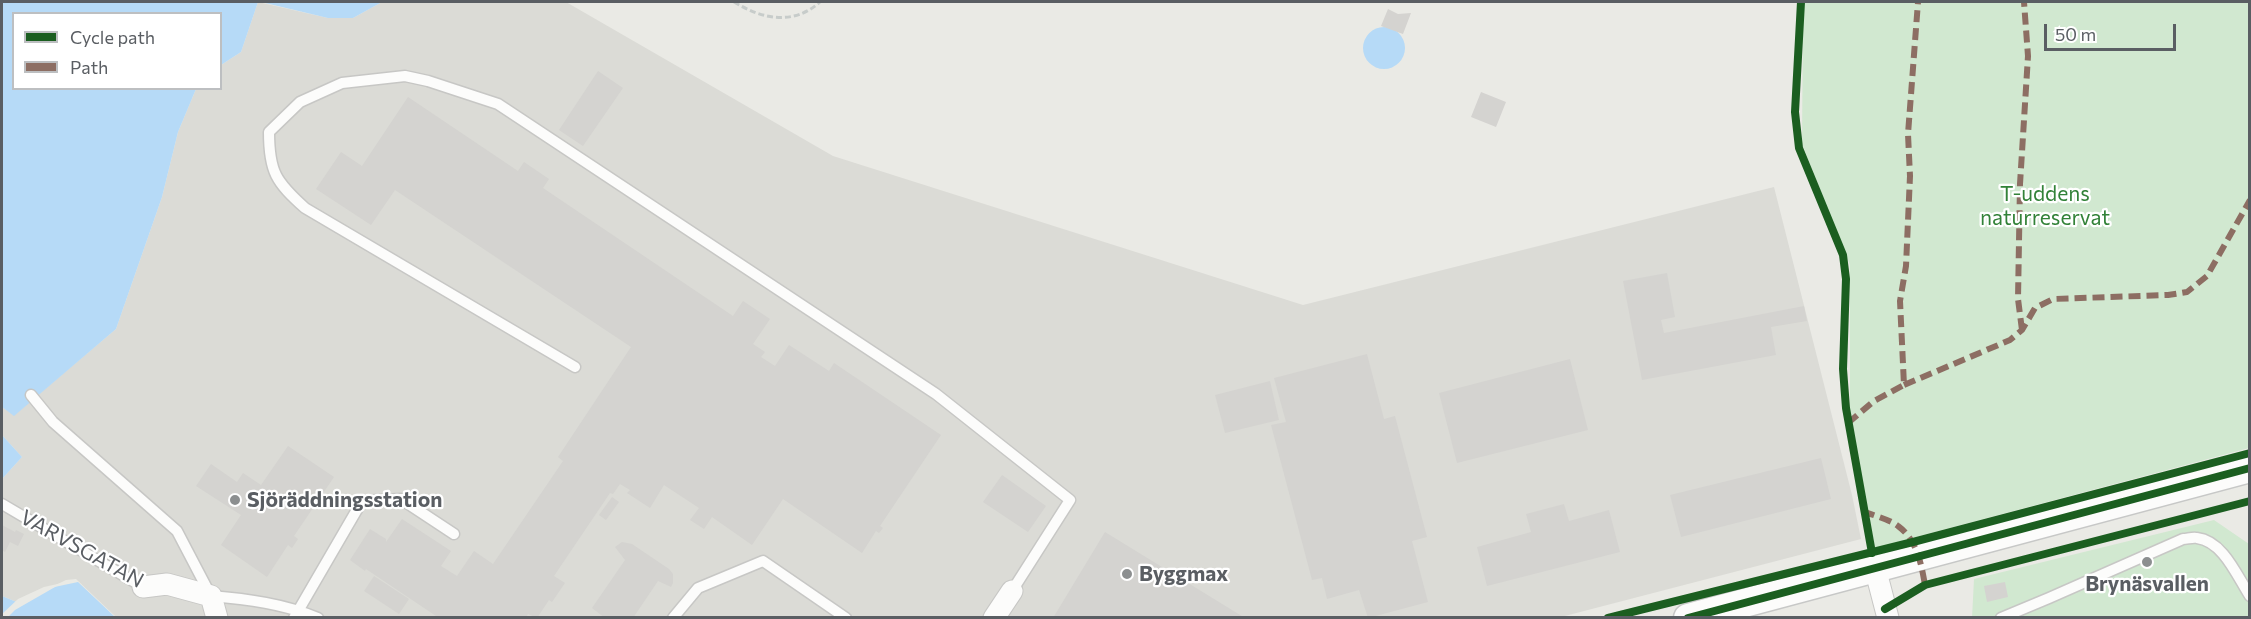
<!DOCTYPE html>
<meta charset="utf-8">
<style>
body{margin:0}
#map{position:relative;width:2251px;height:619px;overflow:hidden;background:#eaeae5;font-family:Commissioner,sans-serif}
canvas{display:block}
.frame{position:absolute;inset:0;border:3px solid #5a5e63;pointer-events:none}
.legend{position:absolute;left:12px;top:12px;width:210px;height:78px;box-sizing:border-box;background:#fff;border:2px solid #bdbfc1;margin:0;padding:8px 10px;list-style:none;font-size:18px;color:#5a5e63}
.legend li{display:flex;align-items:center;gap:12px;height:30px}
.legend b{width:30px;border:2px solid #bdbfc1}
.scale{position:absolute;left:2044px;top:24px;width:132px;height:27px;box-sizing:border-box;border:3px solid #5a5e63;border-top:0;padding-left:8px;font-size:18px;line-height:21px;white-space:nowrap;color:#5a5e63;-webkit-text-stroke:4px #fff;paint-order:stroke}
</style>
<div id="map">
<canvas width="2251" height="619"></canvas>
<div class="frame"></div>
<ul class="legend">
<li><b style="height:8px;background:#1b5e20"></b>Cycle path</li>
<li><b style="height:8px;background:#8d6e63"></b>Path</li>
</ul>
<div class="scale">50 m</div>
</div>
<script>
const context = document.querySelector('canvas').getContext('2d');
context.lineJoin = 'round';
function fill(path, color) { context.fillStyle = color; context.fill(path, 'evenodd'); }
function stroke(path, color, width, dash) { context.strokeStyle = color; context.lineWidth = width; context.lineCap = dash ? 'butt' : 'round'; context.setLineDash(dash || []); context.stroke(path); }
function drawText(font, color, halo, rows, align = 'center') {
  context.font = font + ' Commissioner,sans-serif'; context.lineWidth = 4.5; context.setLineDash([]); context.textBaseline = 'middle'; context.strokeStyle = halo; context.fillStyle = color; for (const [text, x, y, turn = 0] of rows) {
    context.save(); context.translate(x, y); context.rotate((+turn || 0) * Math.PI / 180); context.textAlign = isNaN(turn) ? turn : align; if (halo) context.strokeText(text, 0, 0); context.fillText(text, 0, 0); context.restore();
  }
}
const industrial = new Path2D(`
 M258 2 328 18H353L382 2H566L833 156 1303 305 1774 187 1852 495 1861 539 1561 617H116L76 579 66 580 19 603 2 596V479L22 457 2 435V407L14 415 116 329 162 197 178 132 196 89 220 88 221 65 241 52Z`);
const green = new Path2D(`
 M1803 2H2249V448L1875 548 1850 414V265L1802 144Z
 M2214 520 2249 544V617L1972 618 1974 579Z`);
const water = new Path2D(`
 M2 2H258L241 52 221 65 220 14H14V88L196 89 178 132 162 197 116 329 14 416 2 407Z
 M261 2H382L353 18H328Z
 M1363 48a21 21 0 1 1 42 0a21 21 0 1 1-42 0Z
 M2 435 22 457 2 479Z
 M78 582 115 617H2V596L19 603 45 589Z`);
const pier = new Path2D(`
 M62 583 15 610 8 617H2V614L18 599 44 587Z`);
const building = new Path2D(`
 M1388 9 1398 14 1411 13 1403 34 1381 26Z
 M598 71 623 88 583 146 559 130Z
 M1481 92 1506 102 1496 127 1471 117Z
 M408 97 518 171 524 162 549 179 543 188 733 316 743 301 770 319 753 344 765 352 761 357 775 366 789 345 829 371 834 363 941 435 880 526 883 528 879 533 876 531 862 553 783 499 752 545 712 517 704 529 690 520 699 508 664 485 650 508 627 493 630 490 620 484 613 494 610 493 554 576 565 583 552 602 549 600 537 618 528 614 526 618H439L366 569 365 571 350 560 370 529 386 539V542L402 519 451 551 441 566 457 576 474 551 493 564 563 461 558 457 631 347 395 190 371 225 316 189 341 152 362 166Z
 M1667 273 1675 317 1661 320 1664 333 1804 306 1807 321 1771 327 1776 355 1642 380 1623 281Z
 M1367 354 1384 419 1395 416 1427 537 1412 541 1428 602 1368 618 1359 590 1327 599 1322 578 1312 580 1271 425 1286 422 1274 378Z
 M1570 359 1588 430 1457 463 1439 393Z
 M1270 381 1279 420 1225 433 1215 395Z
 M288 446 334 477 294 536 298 539 292 548 288 545 267 577 221 545 241 515 196 486 211 464 237 482 243 473 261 485Z
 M1821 458 1831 499 1681 537 1670 495Z
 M1002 475 1046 506 1028 532 983 502Z
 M612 497 619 502 606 520 599 515Z
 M1564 504 1569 521 1609 510 1620 552 1487 586 1477 547 1531 532 1526 514Z
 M2 525 15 532 16 530 24 534 18 546 10 542 5 552 2 550Z
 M1105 532 1245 618H1053Z
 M622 542 632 544 669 569 673 574V583L671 587 658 581 633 618H605L592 608 625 560 615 547Z
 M374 576 409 599 399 614 364 591Z
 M2005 582 2008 597 1987 602 1984 586Z`);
const path = new Path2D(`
 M734 2C762 19 793 26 820 2`);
const lane = new Path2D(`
 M575 367 305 208C276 182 269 172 269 132L300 102 342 83 405 76 428 81 498 104 936 394 1070 500 1012 591
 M31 395 53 422 177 531 211 596C248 599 284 604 318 618
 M2 504 143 587
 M294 618 362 501 401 499 454 534
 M673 618 698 588 763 561 846 618
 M2001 618 2049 598 2183 539C2187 539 2193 537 2197 538 2223 541 2237 576 2250 596`);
const street = new Path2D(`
 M1875 568 1888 618
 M143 587 167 584 211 596 217 618
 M994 618 1012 591`);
const secondary = new Path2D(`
 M1688 618 2250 468`);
const quiet = new Path2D(`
 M2022 330 2018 299 2020 184 2028 56 2024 2
 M1904 385 2010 340 2022 330 2035 308 2053 299 2168 295 2187 292 2207 276 2250 200
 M1848 423 1874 401 1904 385 1900 301 1906 266 1910 176 1908 134 1918 2
 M1863 511C1874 516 1889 519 1898 526 1917 540 1921 563 1925 585`);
const cycleway = new Path2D(`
 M1801 2 1795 112 1799 148 1843 255 1846 279 1843 369 1846 408 1872 553
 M1885 609 1925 585 2250 501
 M1608 618 1913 542 2250 453
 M1688 618 2250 468`);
const markers = [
 [235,500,6,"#8c8f90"],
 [2147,562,6,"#8c8f90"],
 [1127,574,6,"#8c8f90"]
];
const parkNames = [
 ["T-uddens",2045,194],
 ["naturreservat",2045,218]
];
const poiNames = [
 ["Sjöräddningsstation",247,500],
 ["Byggmax",1139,574],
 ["Brynäsvallen",2147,584,"center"]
];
const streetNames = [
 ["VARVSGATAN",82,549,29]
];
fill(industrial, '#dbdbd6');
fill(green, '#d1e8d0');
fill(water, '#b6daf7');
fill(pier, '#eaeae5');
fill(building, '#d4d3d0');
stroke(lane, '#c7c7c5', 13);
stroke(street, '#c7c7c5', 23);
stroke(secondary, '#c7c8c7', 31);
stroke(path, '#c7ccca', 3, [6, 3]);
stroke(lane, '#fcfcfb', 10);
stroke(street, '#fcfcfb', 21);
stroke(secondary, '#fcfcfb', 28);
stroke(quiet, '#8d6e63', 6, [12, 6]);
stroke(cycleway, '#1b5e20', 8);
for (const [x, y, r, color] of markers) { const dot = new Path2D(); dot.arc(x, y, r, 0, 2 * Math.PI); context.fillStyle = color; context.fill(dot); stroke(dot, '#fff', 2); }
drawText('21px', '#328238', '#fff', parkNames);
drawText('bold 21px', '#5a5e63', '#fff', poiNames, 'left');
drawText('21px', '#5a5e63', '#fff', streetNames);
</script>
